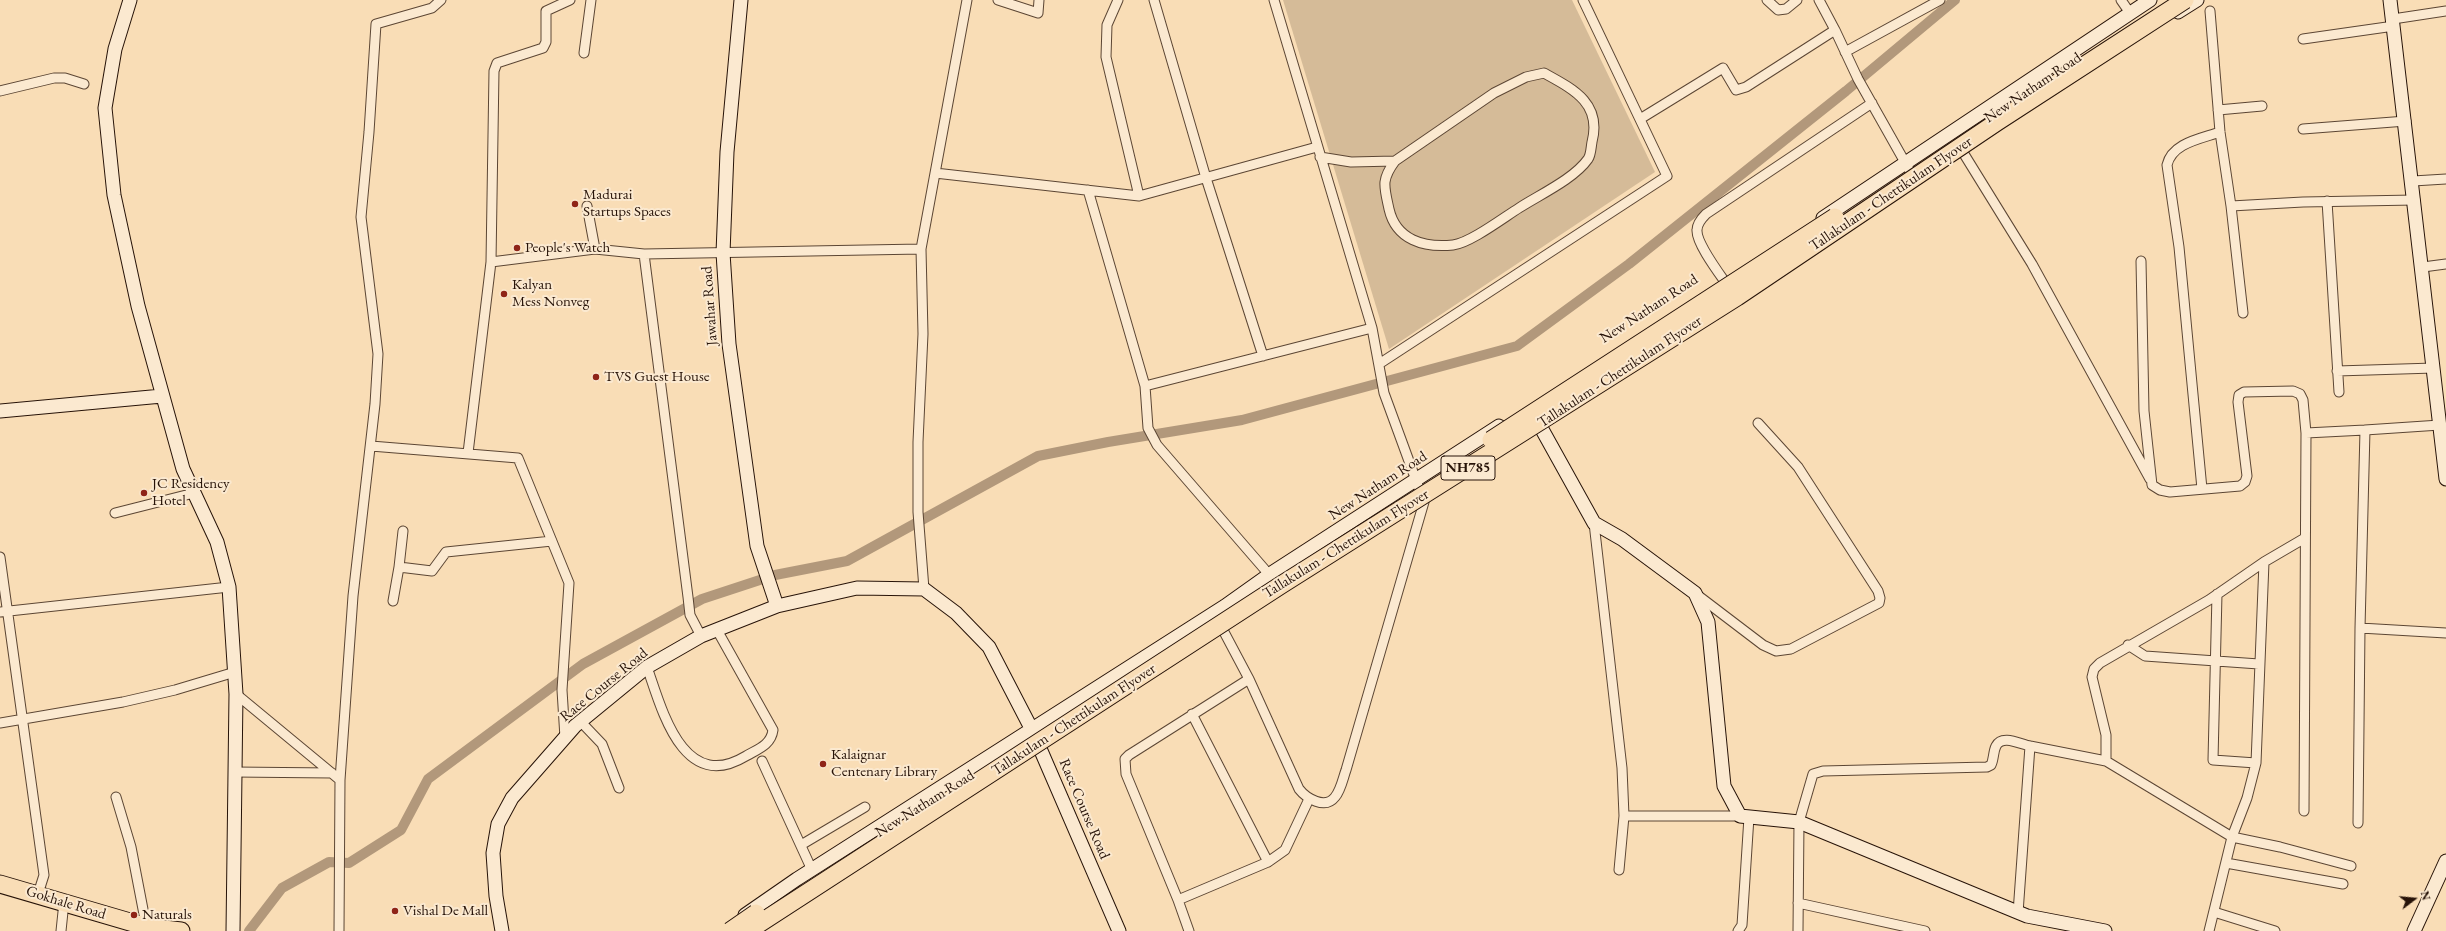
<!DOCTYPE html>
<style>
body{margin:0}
#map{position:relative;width:2446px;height:931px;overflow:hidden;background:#f9ddb6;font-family:"EB Garamond",serif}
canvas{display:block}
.north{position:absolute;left:2394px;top:879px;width:40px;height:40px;-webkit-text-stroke:3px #fbe9d0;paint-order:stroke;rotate:74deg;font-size:11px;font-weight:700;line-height:16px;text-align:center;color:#271308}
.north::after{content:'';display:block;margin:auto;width:14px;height:18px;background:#271308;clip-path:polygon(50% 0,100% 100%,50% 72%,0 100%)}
</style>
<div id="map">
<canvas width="2446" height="931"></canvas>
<div class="north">N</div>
</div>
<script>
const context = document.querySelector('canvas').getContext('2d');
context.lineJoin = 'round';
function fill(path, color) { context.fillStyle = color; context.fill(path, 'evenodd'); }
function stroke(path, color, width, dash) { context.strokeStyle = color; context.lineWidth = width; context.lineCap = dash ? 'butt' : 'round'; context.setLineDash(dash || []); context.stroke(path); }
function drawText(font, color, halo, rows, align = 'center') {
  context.font = font + ' "EB Garamond",serif'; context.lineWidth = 4; context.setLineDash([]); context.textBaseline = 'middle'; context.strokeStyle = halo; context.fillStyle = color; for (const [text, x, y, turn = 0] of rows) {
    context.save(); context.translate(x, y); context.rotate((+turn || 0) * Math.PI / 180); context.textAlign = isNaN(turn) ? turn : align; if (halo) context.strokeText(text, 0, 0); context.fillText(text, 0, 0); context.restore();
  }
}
const green = new Path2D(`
 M1283 0H1572L1655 172 1389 349Z`);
const canal = new Path2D(`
 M249 931 282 888 329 862 349 863 401 830 428 779 583 664 702 599 775 575 847 561 1038 456 1108 442 1242 420 1517 346 1629 264 1846 91 1955 0`);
const street = new Path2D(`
 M998 0 1038 13 1039 0
 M1118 0 1107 25 1106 57 1139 196
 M1154 0 1206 178 1263 356
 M1767 0 1778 10 1786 9 1797 0
 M1819 0 1835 30 1858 79 1915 180
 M2121 0 2130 13
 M2210 11 2220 132 2231 206 2303 202 2415 200
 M2393 19 2446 11
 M2303 39 2394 26
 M1845 52 1940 0
 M584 53 591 0
 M0 91 54 78H65L84 84
 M2218 110 2262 106
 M1640 119 1723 68 1736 90 1746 87 1835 30
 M2303 129 2406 121
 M1964 154 2032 264 2150 479
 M1320 157 1351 162 1395 161 1494 93 1526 77 1544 73C1573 89 1602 103 1592 142 1591 147 1591 155 1588 159 1574 179 1539 195 1519 208 1503 218 1470 243 1453 245 1424 248 1396 240 1389 209 1384 186 1381 180 1395 161
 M935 173 1139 196 1317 147
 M2413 181 2446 179
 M1088 190 1145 386 1372 328
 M2327 201 2339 392
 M587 206 595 249
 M2231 206 2243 313
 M644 254 688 597 690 615 701 636
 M2141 261 2144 411 2152 485 2160 490 2170 492 2240 486 2245 482 2247 476 2238 402 2239 395 2244 392 2293 391 2300 394 2303 400 2306 433
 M491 262 595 249 644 254 921 249
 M2423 267 2446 264
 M1730 289C1722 277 1696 244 1697 230 1697 224 1702 218 1706 214L1872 103
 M1379 364 1667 176 1583 0
 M2337 371 2434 368
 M1145 386 1148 428 1157 445 1273 579
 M2440 425 2365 430 2360 628 2446 633
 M371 446 518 458 569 583 562 690 565 738
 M468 453 491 262 494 71 497 63 543 48 546 42V11L570 0
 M2202 489 2179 247 2167 165C2172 143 2200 139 2220 132
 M115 513 194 493
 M1594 523 1622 768 1624 816H1740
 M0 557 44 875 38 894
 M2264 562 2256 763 2247 798 2232 837 2280 847 2351 866
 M399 567 403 531
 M924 589 918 512V442L923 334 921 249 967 0
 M1696 594 1763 645 1776 651 1791 649 1879 603 1880 598 1878 591 1798 467 1758 423
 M2217 594 2213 760 2256 763
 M393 601 399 567 432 571 446 552 552 541
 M0 612 229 587
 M1223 630 1249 679 1299 789C1306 798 1325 810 1335 797 1341 790 1343 778 1346 770L1424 502 1384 393 1372 328 1274 0
 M2128 645 2145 656 2259 664
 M647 667C662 710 683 794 746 756 758 749 771 745 773 730L717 630
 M1249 679 1129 755 1125 759 1126 774 1178 900 1268 862 1285 850 1309 799
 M236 694 340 780
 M1192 714 1268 862
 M581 722 602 744 619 788
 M0 723 123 702 175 690 235 672
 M762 761 812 870
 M2106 761V735L2092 677 2094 669 2100 663 2209 600 2264 562 2305 538
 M234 772 332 773
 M116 797 131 847 147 930
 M2304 811 2306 433 2365 430
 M2358 823 2360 628
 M801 845 865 807
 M2226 863 2343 884
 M1619 870 1624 816
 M1178 900 1189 931
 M1798 903 1925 931
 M2214 912 2275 931
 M2018 913 2030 746 2106 761 2232 837 2209 931
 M61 931 64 902
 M339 931 340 780 353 596 375 404 378 354 361 217 369 132 376 24 432 8 441 0
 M1738 931 1742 925 1749 817
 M1798 931 1799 822 1813 774 1823 771 1987 767 1991 765C1994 759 1993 752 1996 746 2002 734 2020 744 2030 746`);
const secondary = new Path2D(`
 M130 0 115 49 105 108 114 195 138 306 183 469 217 542 229 587 236 694 233 931
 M741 0 727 152 723 253 729 344 757 546 777 606
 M2390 0 2446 479
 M2178 12 2197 0
 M1823 218 2150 0
 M0 411 162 396
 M1534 415 1594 523 1622 539 1695 593 1708 622 1724 786 1740 816 1799 822 2027 916 2105 931
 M745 915 797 879 1225 606 1270 574 1499 426
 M502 931 496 896 493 853 498 824 512 798 575 726 647 667 701 636 777 606 857 588 924 589 956 613 989 647 1032 730 1119 931
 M2414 931 2446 861`);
const highway = new Path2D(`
 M0 884 147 927 181 931`);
const highwayBridge = new Path2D(`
 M1491 440 1835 217
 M730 931 756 913
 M748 931 1281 585 1737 297 1997 122 2185 0`);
const markers = [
 [575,204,4,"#8f2418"],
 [517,248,4,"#8f2418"],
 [504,294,4,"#8f2418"],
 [596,377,4,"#8f2418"],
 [144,493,4,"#8f2418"],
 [823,764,4,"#8f2418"],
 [395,911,4,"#8f2418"],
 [134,915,4,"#8f2418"]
];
const shields = [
 [1468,468,54]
];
const shieldNames = [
 ["NH785",1468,468]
];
const streetNames = [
 ["New Natham Road",2033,88,-34],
 ["Tallakulam - Chettikulam Flyover",1891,194,-34],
 ["Jawahar Road",710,306,-94],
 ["New Natham Road",1649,309,-33],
 ["Tallakulam - Chettikulam Flyover",1620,372,-33],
 ["New Natham Road",1378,486,-33],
 ["Tallakulam - Chettikulam Flyover",1346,544,-32],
 ["Race Course Road",604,685,-39],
 ["Tallakulam - Chettikulam Flyover",1074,720,-33],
 ["New Natham Road",925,804,-32],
 ["Race Course Road",1084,809,67],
 ["Gokhale Road",66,903,17]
];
const poiNames = [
 ["Madurai",583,195],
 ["Startups Spaces",583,212],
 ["People's Watch",525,248],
 ["Kalyan",512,285],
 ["Mess Nonveg",512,302],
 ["TVS Guest House",604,377],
 ["JC Residency",152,484],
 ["Hotel",152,501],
 ["Kalaignar",831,755],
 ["Centenary Library",831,772],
 ["Vishal De Mall",403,911],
 ["Naturals",142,915]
];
fill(green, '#d5bb98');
stroke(canal, '#b2987b', 10);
stroke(street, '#5c4634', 11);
stroke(secondary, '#271308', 15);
stroke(highway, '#271308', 19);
stroke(street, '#fbe9d0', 9);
stroke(secondary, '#fbe9d0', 13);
stroke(highway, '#f9ddb6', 17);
stroke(highwayBridge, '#271308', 19, []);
stroke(highwayBridge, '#f9ddb6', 17);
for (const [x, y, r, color] of markers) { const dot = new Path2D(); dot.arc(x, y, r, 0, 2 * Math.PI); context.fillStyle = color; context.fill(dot); stroke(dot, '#fbe9d0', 1.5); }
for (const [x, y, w] of shields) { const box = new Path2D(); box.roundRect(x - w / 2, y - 12, w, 24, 3); context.fillStyle = '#fbe9d0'; context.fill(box); stroke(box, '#271308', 1); }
drawText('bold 14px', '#271308', null, shieldNames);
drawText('15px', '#271308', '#fbe9d0', streetNames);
drawText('15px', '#271308', '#fbe9d0', poiNames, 'left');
</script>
